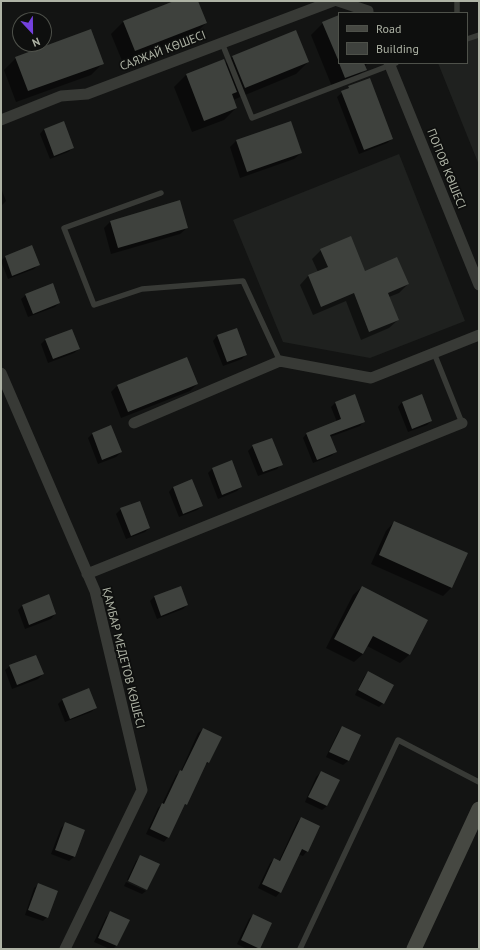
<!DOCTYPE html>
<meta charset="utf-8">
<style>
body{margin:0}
#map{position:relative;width:480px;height:950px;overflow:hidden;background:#131413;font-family:"PT Sans",sans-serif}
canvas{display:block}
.frame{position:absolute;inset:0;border:2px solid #aeb3a5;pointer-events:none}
.legend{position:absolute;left:338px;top:12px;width:130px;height:52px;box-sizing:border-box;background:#0e0f0e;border:1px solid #4e514a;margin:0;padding:5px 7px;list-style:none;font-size:12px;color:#aeb3a5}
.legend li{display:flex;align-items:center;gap:8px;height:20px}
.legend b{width:20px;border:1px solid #4e514a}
.north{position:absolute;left:12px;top:12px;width:40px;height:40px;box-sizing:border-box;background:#0e0f0e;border:1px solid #4e514a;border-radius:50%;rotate:158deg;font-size:11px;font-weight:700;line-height:16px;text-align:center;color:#aeb3a5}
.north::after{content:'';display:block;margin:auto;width:14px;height:18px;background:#7441de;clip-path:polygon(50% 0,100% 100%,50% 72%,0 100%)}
</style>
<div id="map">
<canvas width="480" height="950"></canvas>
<div class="frame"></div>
<ul class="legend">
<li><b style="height:5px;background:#464842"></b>Road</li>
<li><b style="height:11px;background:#3e413d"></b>Building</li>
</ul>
<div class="north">N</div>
</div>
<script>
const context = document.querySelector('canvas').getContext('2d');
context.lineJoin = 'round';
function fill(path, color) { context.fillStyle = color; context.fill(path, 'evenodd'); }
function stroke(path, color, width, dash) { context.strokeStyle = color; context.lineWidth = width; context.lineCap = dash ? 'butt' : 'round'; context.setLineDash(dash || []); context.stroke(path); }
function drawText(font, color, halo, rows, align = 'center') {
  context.font = font + ' "PT Sans",sans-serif'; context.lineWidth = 3.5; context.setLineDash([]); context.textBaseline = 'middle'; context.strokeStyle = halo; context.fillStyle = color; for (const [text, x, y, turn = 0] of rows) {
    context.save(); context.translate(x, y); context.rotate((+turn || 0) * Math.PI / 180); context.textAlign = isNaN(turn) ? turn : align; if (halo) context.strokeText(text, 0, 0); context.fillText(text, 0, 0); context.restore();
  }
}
const built = new Path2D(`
 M479 35V165L438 63H467V39Z
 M399 154 465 321 370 358 283 342 233 220Z`);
const shadow = new Path2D(`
 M177 1H197L206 23 194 35 123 63 111 34 123 22Z
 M339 16V63H366L367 64 364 67 365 69 353 81 333 89 311 35 323 23Z
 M296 31 308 62 296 74 233 100 236 108 224 120 192 132 174 87 186 75 223 60 225 64 232 57Z
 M16 58 103 63 91 75 16 102 4 70Z
 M349 87 392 139 387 143 359 154 337 97Z
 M44 129 73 148 68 152 50 159 40 134Z
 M237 140 301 153 294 159 240 178 230 147Z
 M1 188 6 201 1 206Z
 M110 222 187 228 180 234 111 254 104 228Z
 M321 250 365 272 408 284 399 293 389 297 398 320 389 328 361 340 346 301 313 315 300 285 308 276 318 272 312 259Z
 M5 257 38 265 34 269 8 279 1 261Z
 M26 295 59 303 55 307 28 317 21 299Z
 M236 329 246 354 242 359 223 366 213 341 217 336Z
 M45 340 79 349 74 353 48 363 41 344Z
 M197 384 190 391 121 418 111 392 118 385Z
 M402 402 431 421 427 425 408 432 398 407Z
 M335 403 364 421 360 426 330 437 336 452 331 456 313 463 303 438 307 433 337 422 331 407Z
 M111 426 121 452 116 457 98 464 88 438 92 434Z
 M253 446 281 464 277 469 258 476 248 451Z
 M231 462 241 487 237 491 218 499 208 473 212 469Z
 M173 487 202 506 197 510 179 517 169 492Z
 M121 509 149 528 145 532 126 539 116 514Z
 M394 522 452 587 443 596 371 564 386 531Z
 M180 587 187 605 183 609 157 619 150 601 154 597Z
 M362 587 427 620 409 655 400 663 367 646 363 654 354 662 326 648 353 595Z
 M48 596 55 614 51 619 25 629 18 610 22 606Z
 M10 666 43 674 38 679 12 689 5 670Z
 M368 672 383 703 379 707 355 695 364 677Z
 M63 699 96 708 91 712 65 722 58 704Z
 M342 727 360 735 348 761 343 765 326 757 338 732Z
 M203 729 209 762 204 766 186 804 182 808 168 837 164 842 146 834 158 808 162 804 176 775 181 771 198 733Z
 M321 772 327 806 322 810 305 802 316 777Z
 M301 818 307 851 303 856 298 854 280 892 276 897 258 888 270 863 274 859 279 861 297 822Z
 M65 824 84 831 74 857 69 861 51 854 61 828Z
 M141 856 158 864 146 890V889L127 880 136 861Z
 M126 882 146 891 142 894 124 886Z
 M39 884 47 917 43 921 25 915 34 888Z
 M111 912 128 921 116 946 113 949H110L94 942 106 917Z
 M253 915 259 948 247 949 237 944 249 919Z`);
const building = new Path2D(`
 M174 1H198L207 23 135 51 123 21Z
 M339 15V62L322 22Z
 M91 29 104 64 28 91 15 57Z
 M296 30 309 62 245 88 232 56Z
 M224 59 237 92 232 94 237 108 204 121 186 74Z
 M339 63H364L367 70 345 78Z
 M370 78 393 139 364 150 341 91 349 88 348 86Z
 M64 121 74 148 54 156 44 129Z
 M291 121 302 153 247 172 236 140Z
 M180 200 188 228 118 248 110 221Z
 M351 236 365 271 397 257 409 284 388 293 399 320 369 332 354 293 321 307 308 275 328 267 320 249Z
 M32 245 40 265 12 276 5 256Z
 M53 283 60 303 33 314 25 294Z
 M237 328 247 355 227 362 217 335Z
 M72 329 80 349 53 359 45 339Z
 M187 357 198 384 128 412 117 385Z
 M355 394 365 422 330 435 337 452 317 460 306 433 341 419 335 402Z
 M422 394 432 421 412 429 402 402Z
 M111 425 122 452 102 460 92 433Z
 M272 438 283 465 263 472 252 445Z
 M232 460 242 487 222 495 212 468Z
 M192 479 203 506 183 514 173 487Z
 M140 501 150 528 131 536 120 508Z
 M394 521 468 553 452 588 379 555Z
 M181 586 188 605 161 616 154 596Z
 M362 586 428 620 410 655 373 636 363 654 334 639Z
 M49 594 56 614 29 625 22 605Z
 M36 655 44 674 17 685 9 665Z
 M368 671 394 685 384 704 358 690Z
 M89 688 97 708 70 719 62 699Z
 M342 726 361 735 349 761 329 752Z
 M203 728 222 737 209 763 207 762 187 805 185 804 169 838 150 829 162 803 164 804 180 770 182 771Z
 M321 771 340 780 327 806 308 797Z
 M301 817 320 826 308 852 302 849 281 893 262 884 274 858 280 861Z
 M65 822 85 830 75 857 55 850Z
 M140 855 160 864 147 890 128 881Z
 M38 883 58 891 48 918 28 910Z
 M110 911 130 920 117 946 98 938Z
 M253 914 272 923 260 949 241 940Z`);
const lane = new Path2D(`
 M457 1V13
 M467 39 479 35
 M222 43 252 118 396 63
 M161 193 64 228 94 305 142 289 243 281 280 361
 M434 353 462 423
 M300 949 398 740 479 782`);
const street = new Path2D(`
 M338 1 368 11V13
 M389 63 479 285
 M1 120 61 96 87 94 333 1
 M1 373 95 591 142 790 65 949
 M134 423 280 361 371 378 479 335
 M87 574 462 423`);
const secondary = new Path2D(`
 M414 949 479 809`);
const streetNames = [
 ["САЯЖАЙ КӨШЕСІ",163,51,-21],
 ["ПОПОВ КӨШЕСІ",446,169,68],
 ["ҚАМБАР МЕДЕТОВ КӨШЕСІ",123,658,76]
];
fill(built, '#1f211f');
fill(shadow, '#0007');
fill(building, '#3e413d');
stroke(lane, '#383a36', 5.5);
stroke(street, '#383a36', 11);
stroke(secondary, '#464842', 15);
drawText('12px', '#aeb3a5', '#0e0f0e', streetNames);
</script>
